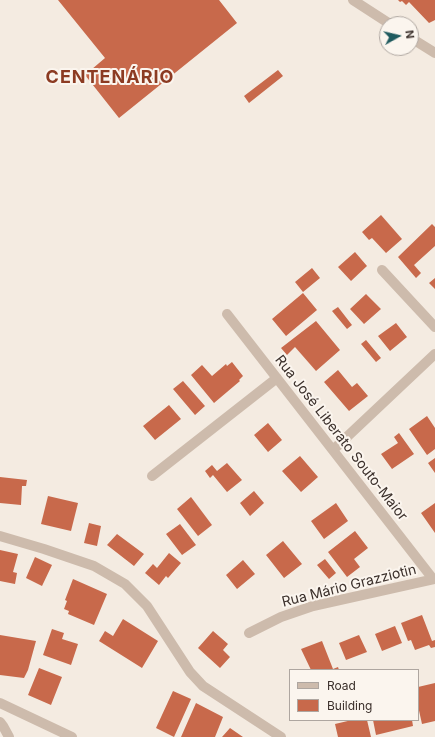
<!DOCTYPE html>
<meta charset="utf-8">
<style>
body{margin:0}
#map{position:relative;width:435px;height:737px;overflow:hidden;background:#f4ebe1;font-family:Inter,sans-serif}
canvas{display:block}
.legend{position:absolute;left:289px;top:669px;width:130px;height:52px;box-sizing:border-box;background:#fbf5ee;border:1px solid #aea6a0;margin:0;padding:5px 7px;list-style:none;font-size:12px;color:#3b302b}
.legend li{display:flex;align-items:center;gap:8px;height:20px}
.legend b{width:20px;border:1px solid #aea6a0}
.north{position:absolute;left:379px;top:16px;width:40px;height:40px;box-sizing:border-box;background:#fbf5ee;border:1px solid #aea6a0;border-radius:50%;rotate:82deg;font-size:11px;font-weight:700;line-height:16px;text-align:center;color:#3b302b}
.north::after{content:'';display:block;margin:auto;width:14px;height:18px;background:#1f5a5e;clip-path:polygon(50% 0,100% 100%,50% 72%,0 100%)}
</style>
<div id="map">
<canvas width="435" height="737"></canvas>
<ul class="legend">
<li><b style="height:5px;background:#cdbbac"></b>Road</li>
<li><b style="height:11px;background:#c8694b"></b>Building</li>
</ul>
<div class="north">N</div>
</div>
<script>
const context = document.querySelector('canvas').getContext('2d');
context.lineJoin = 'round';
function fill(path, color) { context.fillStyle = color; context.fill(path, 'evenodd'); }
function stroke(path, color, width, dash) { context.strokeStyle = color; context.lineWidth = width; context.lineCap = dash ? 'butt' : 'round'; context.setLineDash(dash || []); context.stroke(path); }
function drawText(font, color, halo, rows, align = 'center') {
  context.font = font + ' Inter,sans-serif'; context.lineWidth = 4; context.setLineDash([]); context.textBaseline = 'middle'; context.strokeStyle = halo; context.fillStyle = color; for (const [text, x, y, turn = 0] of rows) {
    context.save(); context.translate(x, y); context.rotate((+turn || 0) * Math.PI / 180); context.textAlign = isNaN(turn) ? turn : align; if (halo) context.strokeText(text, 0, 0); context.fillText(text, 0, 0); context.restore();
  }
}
const building = new Path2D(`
 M58 0H219L237 23 119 118 85 75 105 58Z
 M398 0H435V20L429 23 409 2 406 5 402 1 400 2Z
 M278 70 283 76 249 103 244 96Z
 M381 215 402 239 386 253 372 238 369 240 362 232Z
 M432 224 435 227V246L414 265 421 273 416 278 398 257Z
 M355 252 367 266 351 281 338 267Z
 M312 268 320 278 303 292 295 282Z
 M435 278V289L429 283Z
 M303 293 317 310 286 336 272 319Z
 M366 294 381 309 364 324 350 309Z
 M338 307 352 325 347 329 332 311Z
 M316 321 340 350 316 371 295 347 287 355 281 348Z
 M396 323 407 337 390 351 378 336Z
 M366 340 381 358 376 362 361 344Z
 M232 362 243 376 239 380 240 381 214 403 191 375 202 365 212 376 226 364 227 366Z
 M338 370 352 387 357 383 368 396 349 411 324 382Z
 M183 381 205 406 195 415 173 389Z
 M169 405 181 419 155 440 143 426Z
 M427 416 435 428V449L427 455 409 429Z
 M268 423 282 440 268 452 254 435Z
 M399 433 414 454 392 469 381 454 398 443 394 437Z
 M300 456 318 477 301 492 282 471Z
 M435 458V473L428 463Z
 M227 463 242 480 227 492 213 475 210 478 205 471 212 465 217 471Z
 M0 477 27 480 26 486H22L21 505 0 503Z
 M254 491 264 503 250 516 240 503Z
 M48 496 78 503 71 531 41 524Z
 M191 497 212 525 198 536 177 509Z
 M336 503 348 521 324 539 311 521Z
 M435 503V533L421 513Z
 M89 523 101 526 97 546 84 543Z
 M180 524 196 545 182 555 166 534Z
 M355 531 368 548 354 559 360 567 347 577 328 552Z
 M117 534 144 554 134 566 107 545Z
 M283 541 302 564 284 578 266 555Z
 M0 550 18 554 13 572 17 573 15 584 0 581Z
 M169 553 181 563 168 578 166 576 159 585 145 573 153 564 157 568Z
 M35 557 52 565 42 586 26 578Z
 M325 559 336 573 329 579 317 565Z
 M243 560 255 574 237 589 226 575Z
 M73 579 107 594 94 625 68 614 69 611 64 609 67 601 65 600Z
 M422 615 432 641 435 640V647L431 648 429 645 415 650 411 640 408 641 401 623Z
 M123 619 158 641 142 668 99 641 105 631 113 636Z
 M395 626 402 643 382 651 375 634Z
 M52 629 64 633 62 639 78 644 71 665 43 655Z
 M213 631 228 644 223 650 230 657 220 668 198 648Z
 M0 635 36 641 28 670 24 678 0 675Z
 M359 635 367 652 346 660 339 643Z
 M322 641 333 669 338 667 339 670H311L301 649Z
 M39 668 62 677 51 705 28 695Z
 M435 683V721L422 724 418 706V687Z
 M173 691 191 699 174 737 156 728Z
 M196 703 223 717 215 737H181Z
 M352 720H367L371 737H338L335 724Z
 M373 720H412L413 726 376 735Z
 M230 728 243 737H222Z`);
const street = new Path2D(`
 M353 0 390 24
 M411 38 435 53
 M382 270 435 327
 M227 314 433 579
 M333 450 435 354
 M152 476 277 378
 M0 536 44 549 94 566 125 584 147 606 190 672 203 686 281 737
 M249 633 281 617 313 606 435 579
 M0 703 72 737
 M0 722 3 726 9 737`);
const streetNames = [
 ["Rua José Liberato Souto-Maior",341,438,52],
 ["Rua Mário Grazziotin",349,586,-14]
];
const districtNames = [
 ["CENTENÁRIO",110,78]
];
fill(building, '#c8694b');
stroke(street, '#cdbbac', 10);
drawText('14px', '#3b302b', '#fbf5ee', streetNames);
context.letterSpacing = '1px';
drawText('bold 18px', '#8c3b22', '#fbf5ee', districtNames);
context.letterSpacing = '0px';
</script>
